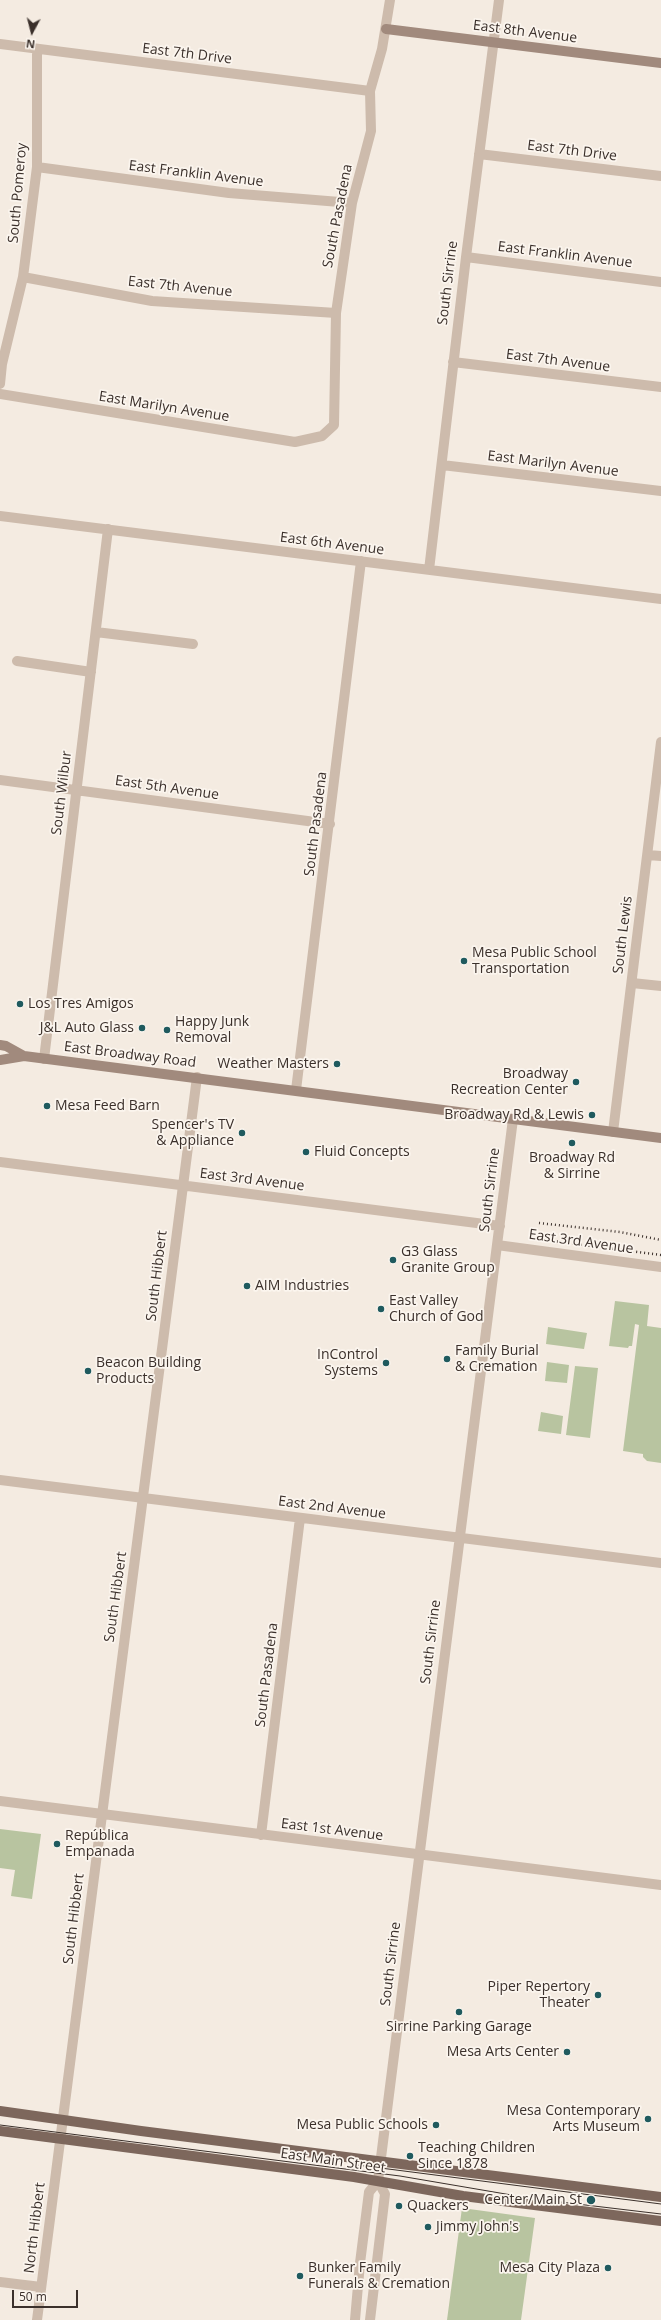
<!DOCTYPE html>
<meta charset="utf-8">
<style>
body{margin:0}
#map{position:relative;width:661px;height:2320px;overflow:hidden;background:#f4ebe1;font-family:"Open Sans",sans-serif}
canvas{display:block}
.north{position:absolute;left:12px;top:12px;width:40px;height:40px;-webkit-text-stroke:3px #fbf5ee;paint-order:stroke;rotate:187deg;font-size:11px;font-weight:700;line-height:16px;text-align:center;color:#3b302b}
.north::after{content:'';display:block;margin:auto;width:14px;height:18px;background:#3b302b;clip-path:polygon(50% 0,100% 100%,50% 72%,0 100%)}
.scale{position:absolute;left:12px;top:2290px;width:66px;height:18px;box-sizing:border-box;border:2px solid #3b302b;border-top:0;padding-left:5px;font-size:12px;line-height:14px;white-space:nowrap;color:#3b302b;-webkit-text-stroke:3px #fbf5ee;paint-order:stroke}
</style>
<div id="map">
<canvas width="661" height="2320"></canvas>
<div class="north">N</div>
<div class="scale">50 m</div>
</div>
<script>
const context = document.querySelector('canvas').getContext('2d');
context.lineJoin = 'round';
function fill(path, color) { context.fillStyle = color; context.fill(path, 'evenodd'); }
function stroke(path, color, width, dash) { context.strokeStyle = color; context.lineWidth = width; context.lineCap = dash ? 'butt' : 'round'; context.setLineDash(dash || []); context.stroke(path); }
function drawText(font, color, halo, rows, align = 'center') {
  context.font = font + ' "Open Sans",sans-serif'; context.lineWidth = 3.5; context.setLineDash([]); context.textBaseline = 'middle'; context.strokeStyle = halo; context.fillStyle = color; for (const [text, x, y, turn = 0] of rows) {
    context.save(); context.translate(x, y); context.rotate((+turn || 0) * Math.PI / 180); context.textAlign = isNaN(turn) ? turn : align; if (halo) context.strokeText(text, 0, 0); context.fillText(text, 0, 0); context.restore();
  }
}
const green = new Path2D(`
 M615 1301 649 1305 647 1326 661 1328V1463L647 1461 643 1457V1454L623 1451 639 1325 635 1324 632 1346H629L628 1348 609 1346Z
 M548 1327 587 1333 584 1349 546 1344Z
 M547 1362 569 1365 567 1383 545 1381Z
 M575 1366 598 1368 590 1438 566 1435Z
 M541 1412 563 1416 561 1434 538 1431Z
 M0 1829 41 1834 32 1899 11 1896 15 1870 0 1868Z
 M462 2208 535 2218 521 2320H447Z`);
const street = new Path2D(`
 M0 44 370 91
 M479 154 661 176
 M37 167 229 193 352 203
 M466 257 661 282
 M23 277 152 301 336 313
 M453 362 661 387
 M0 384 2 364 23 277 37 167V49
 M0 394 295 442 322 436 334 425 336 313 352 203 371 131 370 91 382 49 390 0
 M442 465 661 491
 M0 516 661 599
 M429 570 466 257 499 0
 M96 632 193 644
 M17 661 91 672
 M0 780 330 824
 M648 855 661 856
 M632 983 661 986
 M44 1059 108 529
 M296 1090 361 561
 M613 1132 661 742
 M0 1162 500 1226
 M497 1245 661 1267
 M0 1480 661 1563
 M0 1801 661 1885
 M261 1835 300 1518
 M0 2282 41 2287
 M37 2320 197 1077
 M355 2320 360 2263 369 2192 378 2181 513 1119
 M370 2320 385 2194 378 2181`);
const secondary = new Path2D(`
 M386 29 661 63
 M0 1045 6 1046 24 1056
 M0 1060 24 1056 661 1138`);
const primary = new Path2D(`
 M0 2111 141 2131 661 2197
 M0 2131 354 2177 463 2196 661 2221`);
const tram = new Path2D(`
 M0 2125 400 2176 535 2199 661 2214
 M357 2165 661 2204`);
const rail = new Path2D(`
 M539 1223 620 1232 661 1240
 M537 1239 661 1255`);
const markers = [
 [464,961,4,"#1f5a5e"],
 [20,1004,4,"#1f5a5e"],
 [142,1028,4,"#1f5a5e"],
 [167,1030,4,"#1f5a5e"],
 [337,1064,4,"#1f5a5e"],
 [576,1082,4,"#1f5a5e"],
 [47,1106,4,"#1f5a5e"],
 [592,1115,4,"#1f5a5e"],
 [242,1133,4,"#1f5a5e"],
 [572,1143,4,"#1f5a5e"],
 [306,1152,4,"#1f5a5e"],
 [393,1260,4,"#1f5a5e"],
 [247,1286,4,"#1f5a5e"],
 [381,1309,4,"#1f5a5e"],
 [447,1359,4,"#1f5a5e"],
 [386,1363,4,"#1f5a5e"],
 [88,1371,4,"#1f5a5e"],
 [57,1844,4,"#1f5a5e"],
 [598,1995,4,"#1f5a5e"],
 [459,2012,4,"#1f5a5e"],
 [567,2052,4,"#1f5a5e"],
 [648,2119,4,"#1f5a5e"],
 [436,2125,4,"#1f5a5e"],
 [410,2156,4,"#1f5a5e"],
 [591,2200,5,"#1f5a5e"],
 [399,2206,4,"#1f5a5e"],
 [428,2227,4,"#1f5a5e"],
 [608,2268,4,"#1f5a5e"],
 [300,2276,4,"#1f5a5e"]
];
const streetNames = [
 ["East 8th Avenue",525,32,7],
 ["East 7th Drive",187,54,7],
 ["East 7th Drive",572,151,7],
 ["East Franklin Avenue",196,174,7],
 ["South Pomeroy",18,193,-85],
 ["South Pasadena",338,216,-79],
 ["East Franklin Avenue",565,255,7],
 ["South Sirrine",448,283,-83],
 ["East 7th Avenue",180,287,6],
 ["East 7th Avenue",558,361,7],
 ["East Marilyn Avenue",164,407,9],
 ["East Marilyn Avenue",553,464,7],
 ["East 6th Avenue",332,544,7],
 ["East 5th Avenue",167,788,8],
 ["South Wilbur",62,793,-83],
 ["South Pasadena",316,824,-83],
 ["South Lewis",623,935,-83],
 ["East Broadway Road",130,1055,7],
 ["East 3rd Avenue",252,1180,7],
 ["South Sirrine",490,1190,-83],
 ["East 3rd Avenue",581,1242,8],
 ["South Hibbert",157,1276,-83],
 ["East 2nd Avenue",332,1508,7],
 ["South Hibbert",116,1597,-82],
 ["South Sirrine",431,1642,-83],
 ["South Pasadena",267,1675,-83],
 ["East 1st Avenue",332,1830,7],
 ["South Hibbert",74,1919,-83],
 ["South Sirrine",391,1964,-83],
 ["East Main Street",333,2161,8],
 ["North Hibbert",35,2228,-83]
];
const poiNames = [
 ["Mesa Public School",472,953],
 ["Transportation",472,969],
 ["Los Tres Amigos",28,1004],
 ["Happy Junk",175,1022],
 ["Removal",175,1038],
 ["J&L Auto Glass",134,1028,"right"],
 ["Weather Masters",329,1064,"right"],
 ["Broadway",568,1074,"right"],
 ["Recreation Center",568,1090,"right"],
 ["Mesa Feed Barn",55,1106],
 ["Broadway Rd & Lewis",584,1115,"right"],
 ["Spencer's TV",234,1125,"right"],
 ["& Appliance",234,1141,"right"],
 ["Fluid Concepts",314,1152],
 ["Broadway Rd",572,1158,"center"],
 ["& Sirrine",572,1174,"center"],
 ["G3 Glass",401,1252],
 ["Granite Group",401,1268],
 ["AIM Industries",255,1286],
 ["East Valley",389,1301],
 ["Church of God",389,1317],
 ["Family Burial",455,1351],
 ["& Cremation",455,1367],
 ["InControl",378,1355,"right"],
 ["Systems",378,1371,"right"],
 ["Beacon Building",96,1363],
 ["Products",96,1379],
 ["República",65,1836],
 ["Empanada",65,1852],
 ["Piper Repertory",590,1987,"right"],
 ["Theater",590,2003,"right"],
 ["Sirrine Parking Garage",459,2027,"center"],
 ["Mesa Arts Center",559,2052,"right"],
 ["Mesa Contemporary",640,2111,"right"],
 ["Arts Museum",640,2127,"right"],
 ["Mesa Public Schools",428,2125,"right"],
 ["Teaching Children",418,2148],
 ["Since 1878",418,2164],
 ["Center/Main St",582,2200,"right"],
 ["Quackers",407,2206],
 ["Jimmy John's",436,2227],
 ["Bunker Family",308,2268],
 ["Funerals & Cremation",308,2284],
 ["Mesa City Plaza",600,2268,"right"]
];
fill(green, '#b8c4a0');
stroke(street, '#cdbbac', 10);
stroke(secondary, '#a18a7d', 10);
stroke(primary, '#7d675c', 10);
stroke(tram, '#3b302b', 1);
stroke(rail, '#3b302b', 2.5, [1, 3]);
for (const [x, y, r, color] of markers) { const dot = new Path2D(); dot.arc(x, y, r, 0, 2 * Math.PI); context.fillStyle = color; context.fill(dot); stroke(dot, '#fbf5ee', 1.5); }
drawText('14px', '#3b302b', '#fbf5ee', streetNames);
drawText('14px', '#3b302b', '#fbf5ee', poiNames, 'left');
</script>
